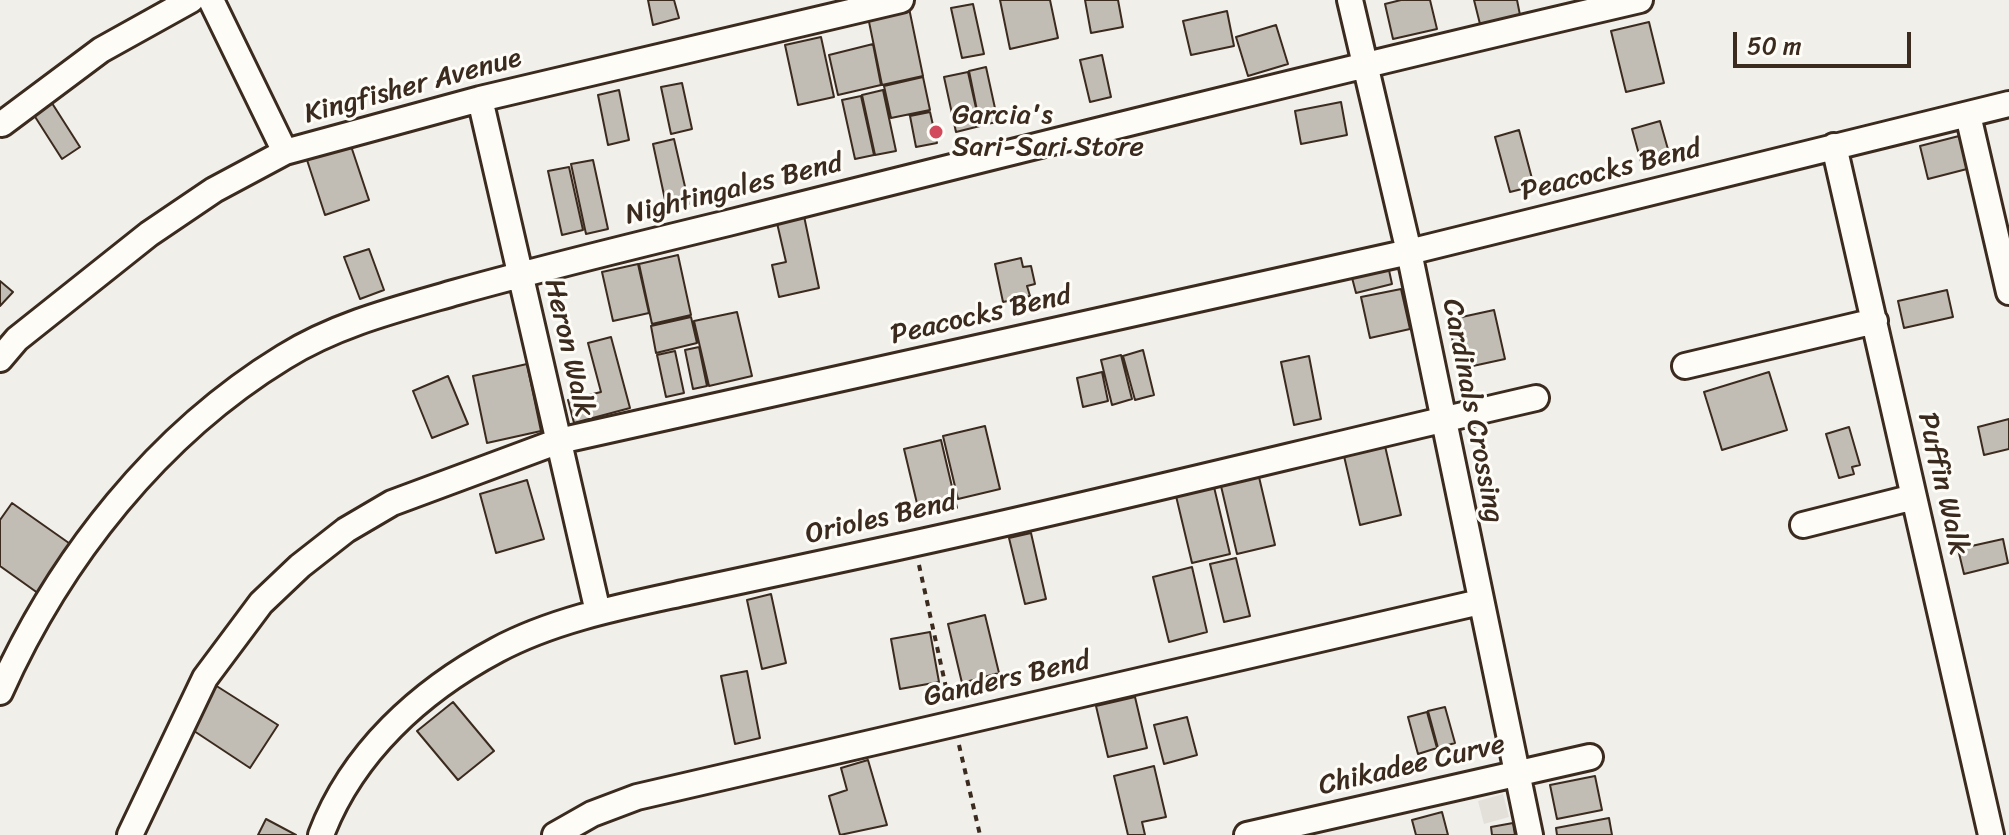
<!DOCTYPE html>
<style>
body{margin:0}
#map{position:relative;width:2009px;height:835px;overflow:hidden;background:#f1efea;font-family:Sriracha,sans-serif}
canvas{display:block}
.scale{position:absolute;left:1733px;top:32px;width:178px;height:36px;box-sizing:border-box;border:4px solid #3b2a1e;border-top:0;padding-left:10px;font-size:24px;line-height:28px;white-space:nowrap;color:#3b2a1e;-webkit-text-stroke:6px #fdfcf7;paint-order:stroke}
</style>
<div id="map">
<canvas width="2009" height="835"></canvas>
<div class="scale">50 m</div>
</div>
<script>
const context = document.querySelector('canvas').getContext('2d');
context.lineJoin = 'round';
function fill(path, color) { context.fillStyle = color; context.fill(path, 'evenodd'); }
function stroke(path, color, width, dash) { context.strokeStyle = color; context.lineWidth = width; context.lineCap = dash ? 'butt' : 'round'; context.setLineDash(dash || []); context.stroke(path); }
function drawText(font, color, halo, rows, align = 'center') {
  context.font = font + ' Sriracha,sans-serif'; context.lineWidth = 6; context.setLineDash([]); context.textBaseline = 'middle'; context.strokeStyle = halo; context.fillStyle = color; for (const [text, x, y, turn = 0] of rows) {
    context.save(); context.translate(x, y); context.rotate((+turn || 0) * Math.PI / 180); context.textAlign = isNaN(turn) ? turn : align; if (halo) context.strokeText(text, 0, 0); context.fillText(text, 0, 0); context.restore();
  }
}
const built = new Path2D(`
 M1503 794 1509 817 1484 824 1478 801Z`);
const building = new Path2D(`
 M648 0H674L679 18 653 25Z
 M1000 0H1050L1058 38 1010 49Z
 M1085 0H1118L1123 27 1091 33Z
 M1401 0H1430L1437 29 1393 39 1385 4Z
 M1474 0H1517L1520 15 1480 24Z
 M973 4 984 54 962 58 951 8Z
 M909 8 923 76 882 85 868 17Z
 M1227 11 1234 46 1191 55 1183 21Z
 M1649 22 1664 83 1626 92 1611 31Z
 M1276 25 1288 64 1248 76 1236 37Z
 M821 37 834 97 798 105 785 45Z
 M873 44 881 85 838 95 829 55Z
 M1102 55 1111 97 1090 102 1080 60Z
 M986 67 998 122 980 125 969 71Z
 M968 72 980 126 956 132 944 77Z
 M923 77 930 110 891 118 884 86Z
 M682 83 692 129 671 134 661 87Z
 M619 90 629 140 608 145 598 95Z
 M883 90 896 151 875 155 862 95Z
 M861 96 874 155 855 159 842 100Z
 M50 100 80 147 62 159 32 112Z
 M1341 102 1347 135 1301 144 1295 111Z
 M930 112 937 143 916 147 910 116Z
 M1660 121 1671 160 1643 169 1632 129Z
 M1519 130 1534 186 1510 192 1495 137Z
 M1959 136 1967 169 1928 179 1920 146Z
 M674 139 689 204 667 209 653 144Z
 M351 146 369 200 325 215 307 160Z
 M593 160 608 229 586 234 571 164Z
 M569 167 583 230 562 235 548 171Z
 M804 216 819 288 779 297 772 265 786 262 777 223Z
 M369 249 384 290 360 299 344 257Z
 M678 255 691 315 652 324 639 264Z
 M1021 258 1023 267 1031 266 1035 284 1027 286 1030 296 1003 302 995 264Z
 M1387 261 1392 284 1356 293 1350 270Z
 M638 264 649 313 613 321 602 272Z
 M0 281 13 292 0 306Z
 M1401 289 1410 329 1370 338 1361 297Z
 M1947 290 1953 317 1904 328 1898 301Z
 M1494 310 1505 359 1459 369 1448 320Z
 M737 312 752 376 709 386 694 321Z
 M691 317 697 343 656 353 651 326Z
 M611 337 630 408 574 423 568 400 601 392 588 343Z
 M699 347 707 386 693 389 685 350Z
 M1143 350 1154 395 1135 400 1123 356Z
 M675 351 684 393 666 397 657 355Z
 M1121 355 1132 399 1112 405 1101 360Z
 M1309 356 1321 419 1294 425 1281 362Z
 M527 364 541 431 487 443 473 376Z
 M1102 372 1108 401 1083 407 1077 378Z
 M1769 372 1787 430 1722 450 1704 392Z
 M448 376 468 424 432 438 413 391Z
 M2009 419V449L1984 455 1978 427Z
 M985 426 1000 489 958 499 943 436Z
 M1849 427 1860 465 1852 467 1854 474 1839 478 1826 434Z
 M941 440 957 508 920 516 904 449Z
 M1385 446 1401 515 1360 525 1344 456Z
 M1259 477 1275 545 1237 554 1221 486Z
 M527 480 544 539 496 553 480 494Z
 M1214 487 1230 554 1192 563 1176 496Z
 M12 503 76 548 42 596 0 566V520Z
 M1031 533 1046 599 1025 604 1009 538Z
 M2003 539 2008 563 1964 574 1958 549Z
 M1236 558 1250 616 1224 622 1210 564Z
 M1192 567 1207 632 1169 642 1153 577Z
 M771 594 786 663 762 669 747 600Z
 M985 615 999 673 962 683 948 624Z
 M930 632 939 682 900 689 891 639Z
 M747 671 760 738 735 744 721 676Z
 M215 685 278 725 250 768 188 727Z
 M1135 697 1147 748 1108 757 1096 706Z
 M453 702 494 751 458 780 417 731Z
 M1445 707 1455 743 1438 748 1428 711Z
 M1427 712 1437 748 1418 754 1408 717Z
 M1187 717 1197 755 1164 764 1154 725Z
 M868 760 887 825 840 835 829 796 847 790 841 768Z
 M1154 766 1166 817 1142 822 1145 835H1128L1114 776Z
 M1595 776 1602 810 1557 819 1550 785Z
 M1442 812 1448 835H1416L1412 820Z
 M1609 818 1612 835H1557L1556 828Z
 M266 819 296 835H258Z
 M1513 823 1515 835H1492L1491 827Z`);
const path = new Path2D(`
 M919 565 949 701
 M959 745 980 835`);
const minor = new Path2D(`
 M211 0 285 152
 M1350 0 1409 252 1530 835
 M480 99 598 612
 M1968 115 2009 292
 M2 124 101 50 191 0
 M1834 146 1991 835
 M0 359 17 339 149 234 214 190 285 152 480 99 901 0
 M1685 366 1875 321
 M1803 525 1914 497
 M0 692C60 558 158 434 284 357 337 324 398 309 457 292 547 267 637 245 728 223 1031 147 1335 71 1640 0
 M130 835 205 678 261 603 300 566 346 530 392 503 559 441 1409 252 2009 104
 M321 835C352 753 420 691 497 650 555 619 624 606 688 592 758 577 828 562 898 547 1111 501 1323 447 1536 398
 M555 835 592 814 637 797 1480 602
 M1247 835 1590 757`);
const markers = [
 [936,132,8,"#d1495b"]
];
const streetNames = [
 ["Kingfisher Avenue",413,87,-15],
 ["Peacocks Bend",1611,171,-14],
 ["Nightingales Bend",734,190,-14],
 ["Peacocks Bend",981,316,-13],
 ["Heron Walk",568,348,77],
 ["Cardinals Crossing",1472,411,79],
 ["Puffin Walk",1942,484,77],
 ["Orioles Bend",881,519,-13],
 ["Ganders Bend",1007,680,-13],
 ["Chikadee Curve",1412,766,-13]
];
const poiNames = [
 ["Garcia's",952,116],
 ["Sari-Sari Store",952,148]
];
fill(built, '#e3e0da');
fill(building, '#c1bcb4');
stroke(building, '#3b2a1e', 2);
stroke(minor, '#3b2a1e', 30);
stroke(path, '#3b2a1e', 4, [6, 6]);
stroke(minor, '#fdfcf7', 24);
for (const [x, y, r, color] of markers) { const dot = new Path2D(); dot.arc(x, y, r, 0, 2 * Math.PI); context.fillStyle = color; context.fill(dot); stroke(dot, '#fdfcf7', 3); }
drawText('28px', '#3b2a1e', '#fdfcf7', streetNames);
drawText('28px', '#3b2a1e', '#fdfcf7', poiNames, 'left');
</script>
